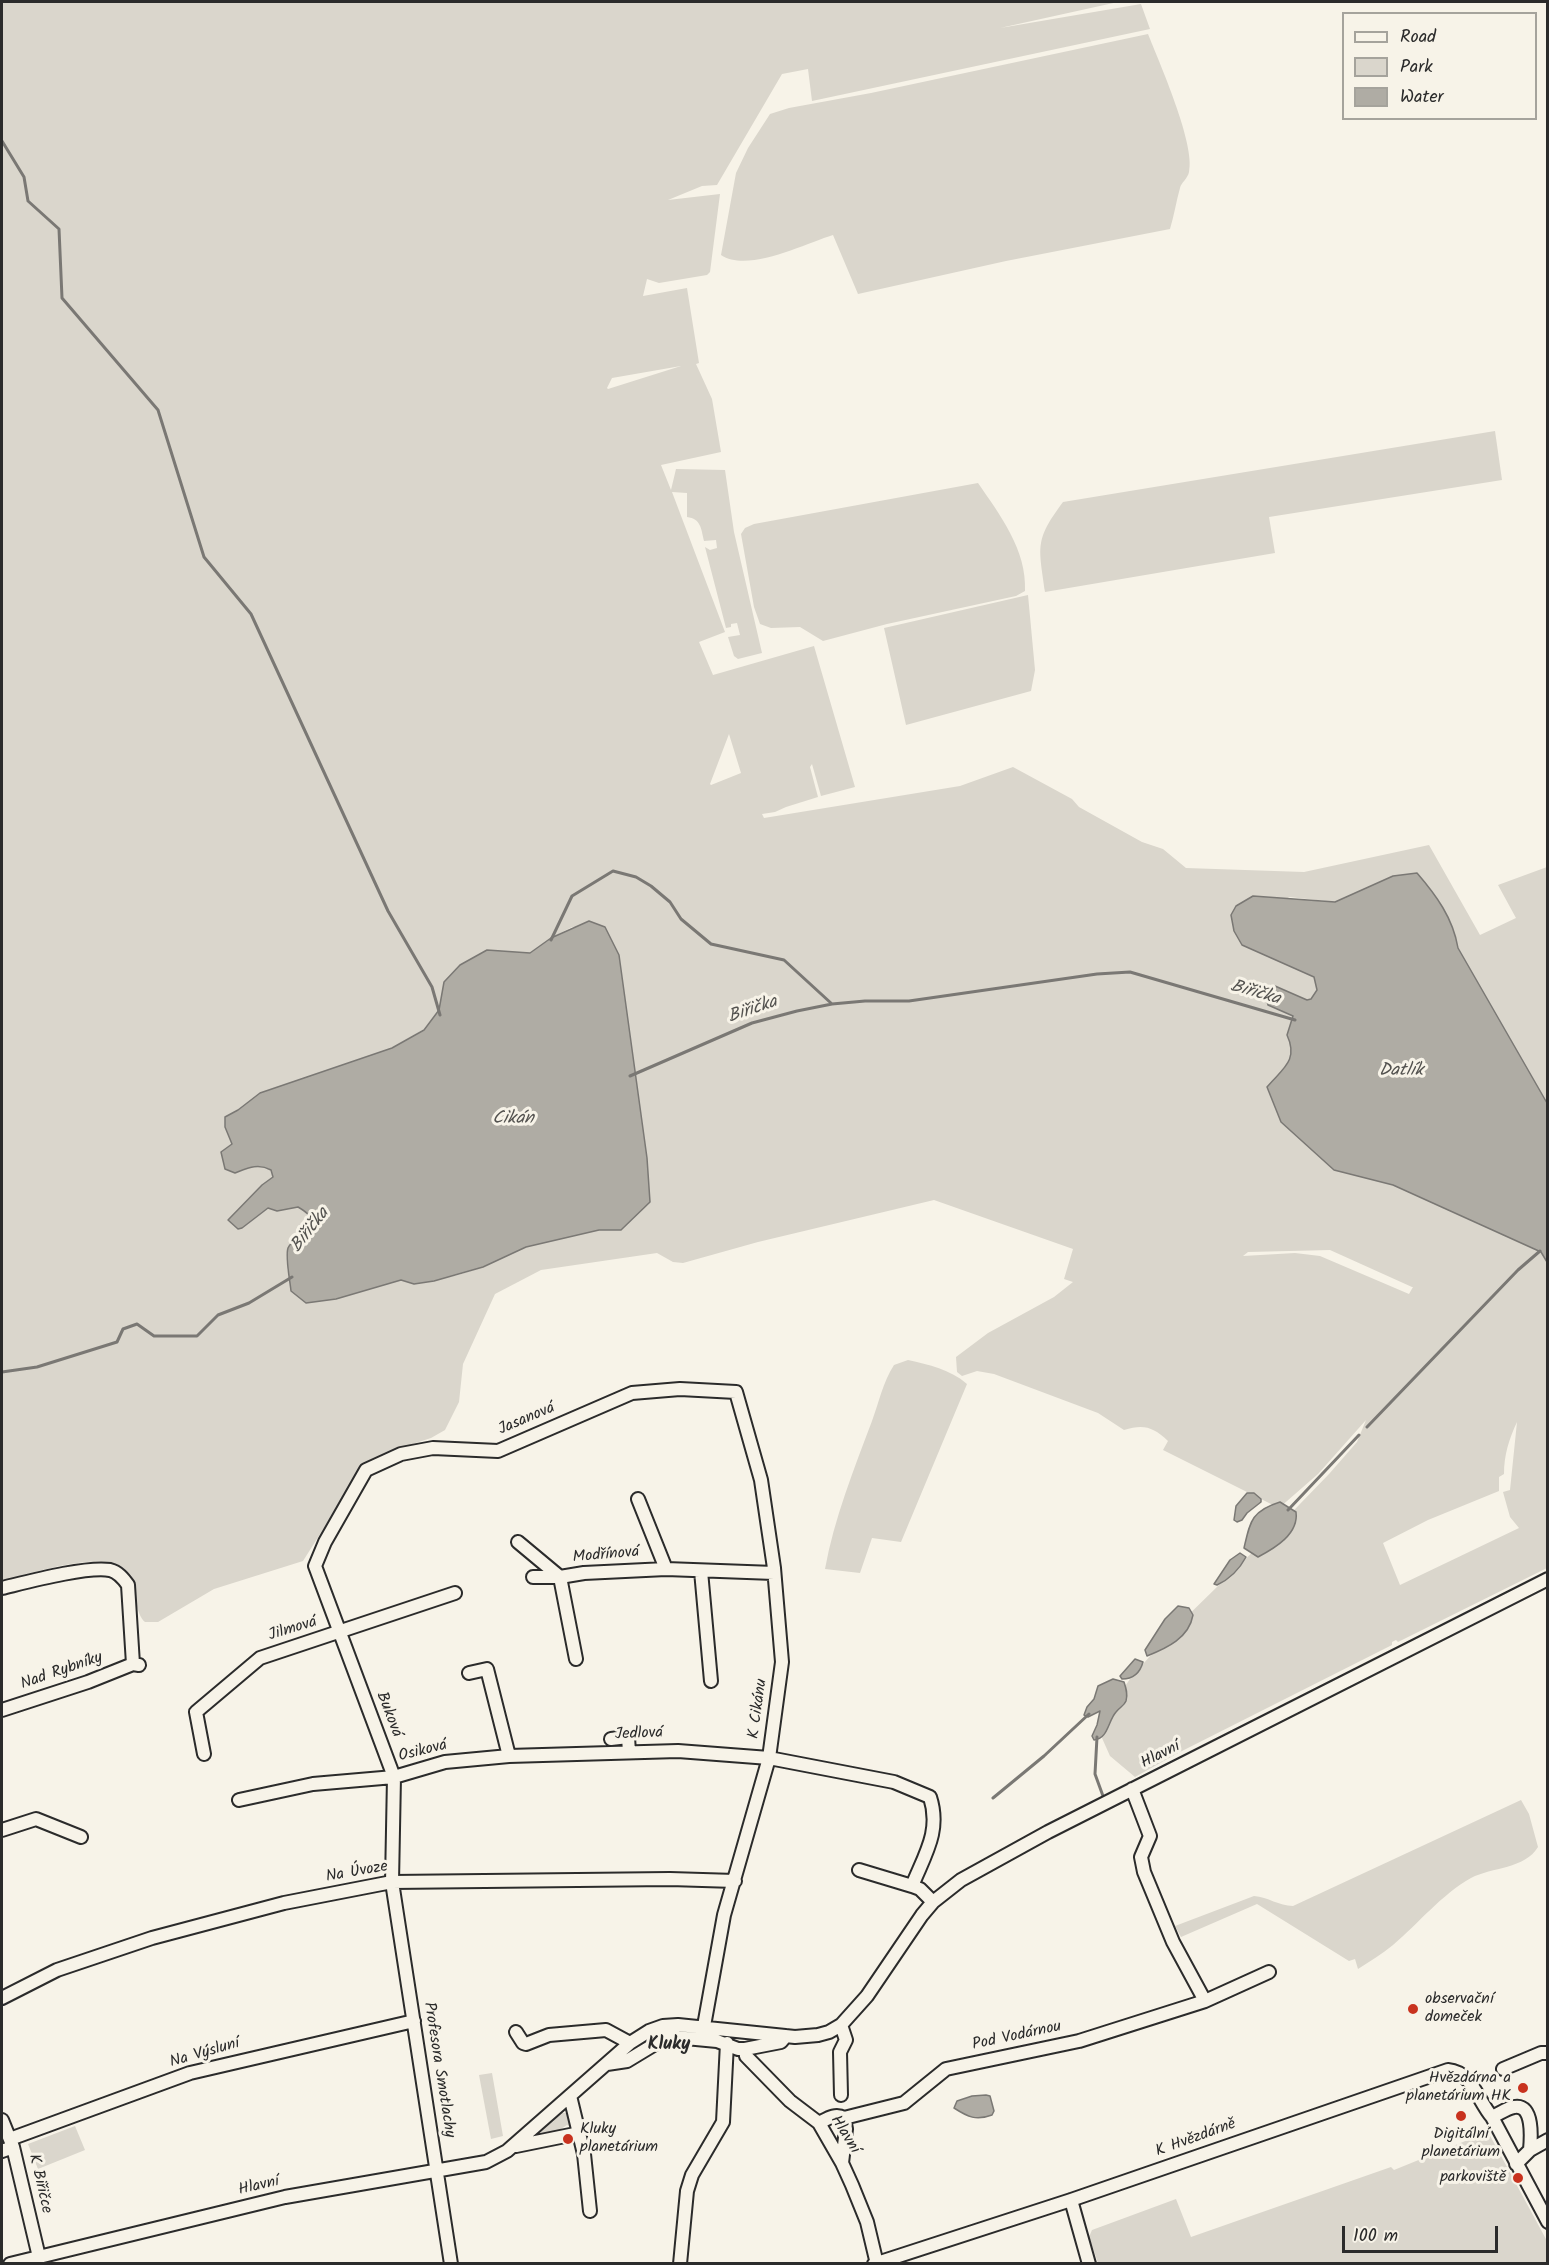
<!DOCTYPE html>
<meta charset="utf-8">
<style>
body{margin:0}
#map{position:relative;width:1549px;height:2265px;overflow:hidden;background:#f7f3e8;font-family:Kalam,sans-serif}
canvas{display:block}
.frame{position:absolute;inset:0;border:3px solid #2b2b2b;pointer-events:none}
.legend{position:absolute;left:1342px;top:12px;width:195px;height:108px;box-sizing:border-box;background:#f7f3e8;border:2px solid #a5a39c;margin:0;padding:8px 10px;list-style:none;font-size:18px;color:#2b2b2b}
.legend li{display:flex;align-items:center;gap:12px;height:30px}
.legend b{width:30px;border:2px solid #a5a39c}
.scale{position:absolute;left:1342px;top:2226px;width:156px;height:27px;box-sizing:border-box;border:3px solid #2b2b2b;border-top:0;padding-left:8px;font-size:18px;line-height:21px;white-space:nowrap;color:#2b2b2b;-webkit-text-stroke:4px #f7f3e8;paint-order:stroke}
</style>
<div id="map">
<canvas width="1549" height="2265"></canvas>
<div class="frame"></div>
<ul class="legend">
<li><b style="height:8px;background:#f7f3e8"></b>Road</li>
<li><b style="height:16px;background:#dad6cc"></b>Park</li>
<li><b style="height:16px;background:#afaca4"></b>Water</li>
</ul>
<div class="scale">100 m</div>
</div>
<script>
const context = document.querySelector('canvas').getContext('2d');
context.lineJoin = 'round';
function fill(path, color) { context.fillStyle = color; context.fill(path, 'evenodd'); }
function stroke(path, color, width, dash) { context.strokeStyle = color; context.lineWidth = width; context.lineCap = dash ? 'butt' : 'round'; context.setLineDash(dash || []); context.stroke(path); }
function drawText(font, color, halo, rows, align = 'center') {
  context.font = font + ' Kalam,sans-serif'; context.lineWidth = 6; context.setLineDash([]); context.textBaseline = 'middle'; context.strokeStyle = halo; context.fillStyle = color; for (const [text, x, y, turn = 0] of rows) {
    context.save(); context.translate(x, y); context.rotate((+turn || 0) * Math.PI / 180); context.textAlign = isNaN(turn) ? turn : align; if (halo) context.strokeText(text, 0, 0); context.fillText(text, 0, 0); context.restore();
  }
}
const green = new Path2D(`
 M2 2H1118L1000 28 1141 4 1150 29 812 101 808 69 782 74 717 185 702 186 668 200 720 194 710 272 707 275 659 283 647 279 643 296 687 288 699 363 696 364 712 399 721 452 661 465 671 490 676 469 725 470 734 532 762 653 738 659 734 656 728 637 740 635 737 623 731 624V627L726 628 705 547 710 550 717 548 716 540 704 541C701 528 701 519 687 517V493L672 492 725 632 699 642 713 675 814 646 855 787 821 796 812 764 810 767 818 797 786 807 775 812 762 814 764 818 960 786 1013 767 1072 799 1079 807 1142 842 1163 849 1186 868 1304 872 1429 845 1480 935 1516 918 1498 885 1547 867V1103L1458 948C1453 919 1436 895 1417 873L1393 876 1335 902 1289 897 1242 945 1314 977 1317 990 1311 999 1268 1005 1293 1016 1287 1035C1298 1059 1283 1070 1267 1087L1281 1122 1334 1170 1393 1185 1541 1252 1547 1262V1568L1398 1642 1396 1640 1392 1642V1645L1180 1752 1135 1777 1110 1756 1102 1738 1110 1708 1130 1679 1171 1632 1269 1536 1329 1474 1357 1442 1366 1420 1318 1474 1279 1508 1163 1450 1168 1441C1153 1427 1144 1424 1124 1430L1098 1413 994 1374 977 1371 962 1376 957 1372 956 1357 988 1333 1054 1297 1073 1282 1064 1279 1073 1249 934 1200 758 1242 683 1263 673 1262 657 1253 541 1270 495 1294 463 1364 459 1402 445 1430 431 1438 391 1451 365 1463 303 1561 214 1589 158 1622H145C136 1615 134 1588 128 1575 115 1544 27 1575 2 1581ZM681 366 608 389 607 388 612 378ZM729 734 741 773 711 785 710 784ZM572 927H605L619 955 647 1158 621 1230H599L526 1247 483 1267 458 1275 414 1284 401 1280 336 1299 291 1291C290 1279 284 1259 288 1248 293 1234 334 1228 298 1207L277 1211 268 1208 242 1228 238 1229 228 1220 262 1185 273 1178 271 1170C258 1164 248 1168 235 1173L221 1152 232 1144 225 1117 238 1110 261 1093 392 1048 424 1029 439 1010 444 982 460 965 487 950 530 953 551 938ZM1330 1250 1412 1287H1413L1409 1294 1320 1256 1295 1253 1243 1256 1248 1252ZM1517 1422 1510 1490 1503 1492 1510 1517 1519 1528 1400 1585 1383 1543 1428 1520 1499 1491V1477L1504 1474C1504 1455 1509 1439 1517 1422Z
 M1148 34C1159 62 1196 145 1189 172 1188 178 1181 183 1180 188 1176 202 1174 216 1170 229L1006 261 858 294 833 235C804 244 748 273 721 255L736 173 748 148 770 114 789 108 871 93Z
 M1495 431 1502 480 1269 517 1275 553 1045 592C1039 546 1034 541 1063 502Z
 M978 483C1000 515 1027 550 1025 591L1016 596 887 624 823 641 800 627 771 628 760 624 754 607 741 534 745 528 754 524Z
 M1028 595 1035 670 1031 691 906 725 884 628Z
 M908 1360C929 1365 950 1369 967 1384L901 1542 872 1538 860 1573 825 1569C834 1519 854 1469 872 1421 879 1402 883 1382 894 1365Z
 M1521 1800 1529 1814 1538 1847C1525 1869 1492 1867 1471 1878 1441 1895 1419 1923 1393 1945 1382 1954 1370 1961 1358 1969L1355 1959 1349 1961 1257 1904 1181 1937 1175 1926 1254 1896C1268 1897 1279 1906 1293 1906Z
 M492 2073 503 2136 491 2139 479 2075Z
 M562 2113H566L569 2117V2126L567 2125 558 2131 538 2133Z
 M75 2126 85 2150 38 2169 28 2144Z
 M1487 2130 1547 2241V2263H1098L1089 2237 1092 2230 1176 2199 1191 2237 1391 2167 1394 2170 1485 2133Z`);
const water = new Path2D(`
 M1417 873C1436 895 1453 918 1458 948L1547 1103V1262L1541 1252 1393 1185 1334 1170 1281 1122 1267 1087C1282 1069 1299 1061 1287 1035L1293 1016 1268 1005 1266 997 1275 986 1307 1000 1311 999 1317 990 1314 977 1242 945 1234 931 1231 915 1236 906 1253 896 1335 902 1393 876Z
 M589 921 605 927 619 955 647 1158 650 1202 621 1230H599L526 1247 483 1267 434 1281 414 1284 401 1280 336 1299 306 1303 291 1291C290 1280 285 1257 288 1248 293 1234 334 1228 298 1207L277 1211 268 1208 242 1228 238 1229 228 1220 262 1185 273 1177 271 1170C258 1163 248 1168 235 1173L225 1169 221 1152 232 1144 225 1127V1117L238 1110 260 1093 392 1048 424 1030 439 1010 444 982 460 965 487 950 530 953 551 938Z
 M1247 1493H1254L1261 1499V1502L1247 1513 1242 1520 1237 1522 1234 1520 1236 1506Z
 M1280 1502 1296 1512C1299 1534 1275 1548 1258 1557L1244 1548C1250 1522 1251 1511 1280 1502Z
 M1240 1553 1246 1557C1239 1570 1230 1579 1217 1585L1214 1584 1230 1560Z
 M1178 1606 1189 1608 1193 1615C1189 1638 1167 1648 1147 1656L1145 1650 1165 1619Z
 M1135 1659 1143 1662C1140 1673 1133 1679 1122 1679L1120 1676Z
 M1113 1679 1124 1682C1126 1688 1128 1694 1126 1701 1124 1706 1120 1707 1116 1712 1108 1721 1108 1739 1094 1740L1092 1736 1097 1725 1100 1711 1088 1717 1084 1715 1087 1707 1094 1699 1098 1686Z
 M986 2095 990 2096 994 2111 992 2115C976 2121 968 2117 954 2108L957 2101 972 2096Z`);
const stream = new Path2D(`
 M2 141 24 177 28 201 59 229 62 298 158 410 204 557 251 614 388 911 432 987 440 1015
 M551 940 572 896 613 871 636 877 651 886 670 902 681 919 711 944 784 960 832 1004
 M630 1076 752 1023 797 1011 832 1004 865 1001H909L1097 974 1130 972 1295 1020
 M2 1372 37 1367 117 1342 123 1329 137 1324 154 1336H197L218 1315 249 1303 292 1277
 M1367 1427 1518 1270 1540 1251
 M1288 1510 1359 1435
 M1097 1737 1095 1774 1103 1796
 M993 1798 1044 1756 1089 1714`);
const minor = new Path2D(`
 M638 1499 666 1569
 M518 1542 560 1577
 M701 1571 711 1681
 M533 1577H560L584 1573 666 1569 774 1573
 M560 1577 576 1659
 M2 1588C27 1582 86 1566 110 1570 118 1572 123 1578 128 1585L133 1664
 M469 1673 487 1669 509 1756
 M2 1710 88 1682 133 1664 139 1665
 M611 1739 628 1737 629 1752
 M204 1754 196 1712 260 1658 455 1593
 M239 1800 313 1784 394 1777 445 1762 509 1756 678 1751 769 1758 894 1782 930 1797C941 1831 925 1854 912 1886L920 1889 933 1902
 M2 1830 36 1819 81 1837
 M859 1870 912 1886
 M2 1998 57 1970 152 1938 284 1903 392 1882 670 1879 735 1881
 M1205 2001 1269 1972
 M516 2032 523 2043 526 2044 549 2035 606 2030 630 2043
 M745 2049 746 2056 790 2101 819 2123 842 2163 852 2185 867 2222 877 2264
 M607 2064 627 2061 665 2038 675 2037 717 2041 738 2049H745L781 2042 786 2036
 M1503 2069 1541 2053H1548
 M841 2095 840 2052 846 2040 841 2025
 M570 2096 584 2154 590 2211
 M1492 2117C1499 2114 1507 2108 1514 2107 1534 2103 1531 2139 1530 2150L1516 2164
 M2 2120 13 2147 39 2257
 M819 2123C827 2119 835 2113 844 2118L904 2103 946 2069 1079 2041 1205 2001 1173 1942 1144 1872 1141 1857 1150 1836 1132 1789
 M10 2139 190 2073 414 2021
 M516 2146 580 2133
 M1530 2150 1548 2140
 M2 2151 13 2147
 M842 2163 846 2129 844 2118
 M1071 2200 1089 2264
 M10 2264 285 2197 486 2162 507 2151 630 2043 649 2031 663 2026 678 2025 795 2037 818 2035 829 2032 841 2025 867 1996 922 1915 933 1902 961 1880 1048 1832 1548 1579
 M451 2264 392 1882 394 1777 315 1566 325 1542 366 1470 401 1454 433 1448 498 1451 632 1393 680 1389 736 1392 761 1480 774 1568 782 1662 769 1758 724 1915 704 2026
 M680 2264 687 2191 692 2175 723 2122 727 2043
 M874 2264 1071 2200 1448 2070C1472 2072 1478 2101 1492 2117L1548 2222`);
const markers = [
 [1413,2009,6,"#c8321e"],
 [1523,2088,6,"#c8321e"],
 [1461,2116,6,"#c8321e"],
 [568,2139,6,"#c8321e"],
 [1518,2178,6,"#c8321e"]
];
const streetNames = [
 ["Jasanová",527,1420,-23],
 ["Modřínová",606,1556,-5],
 ["Jilmová",293,1630,-17],
 ["Nad Rybníky",62,1672,-19],
 ["K Cikánu",759,1709,-82],
 ["Buková",388,1715,69],
 ["Jedlová",639,1735,-2],
 ["Osiková",423,1752,-14],
 ["Hlavní",1161,1756,-27],
 ["Na Úvoze",357,1873,-10],
 ["Pod Vodárnou",1017,2037,-12],
 ["Na Výsluní",205,2054,-16],
 ["Profesora Smotlachy",438,2070,81],
 ["Hlavní",844,2135,58],
 ["K Hvězdárně",1196,2139,-20],
 ["K Biřičce",39,2184,77],
 ["Hlavní",259,2187,-13]
];
const poiNames = [
 ["observační",1425,2000],
 ["domeček",1425,2018],
 ["Hvězdárna a",1511,2079,"right"],
 ["planetárium HK",1511,2097,"right"],
 ["Kluky",580,2130],
 ["planetárium",580,2148],
 ["Digitální",1461,2135,"center"],
 ["planetárium",1461,2153,"center"],
 ["parkoviště",1506,2178,"right"]
];
const waterNames = [
 ["Biřička",1255,994,16],
 ["Biřička",753,1011,-19],
 ["Datlík",1401,1072],
 ["Cikán",513,1120],
 ["Biřička",311,1231,-52]
];
const neighbourhoodNames = [
 ["Kluky",669,2046]
];
fill(green, '#dad6cc');
fill(water, '#afaca4');
stroke(water, '#7a7874', 1.5);
stroke(stream, '#7a7874', 3);
stroke(minor, '#2b2b2b', 16);
stroke(minor, '#f7f3e8', 12);
for (const [x, y, r, color] of markers) { const dot = new Path2D(); dot.arc(x, y, r, 0, 2 * Math.PI); context.fillStyle = color; context.fill(dot); stroke(dot, '#f7f3e8', 2); }
drawText('16px', '#2b2b2b', '#f7f3e8', streetNames);
drawText('16px', '#2b2b2b', '#f7f3e8', poiNames, 'left');
drawText('italic 18px', '#53524f', '#f7f3e8', waterNames);
drawText('bold 18px', '#2b2b2b', '#f7f3e8', neighbourhoodNames);
</script>
